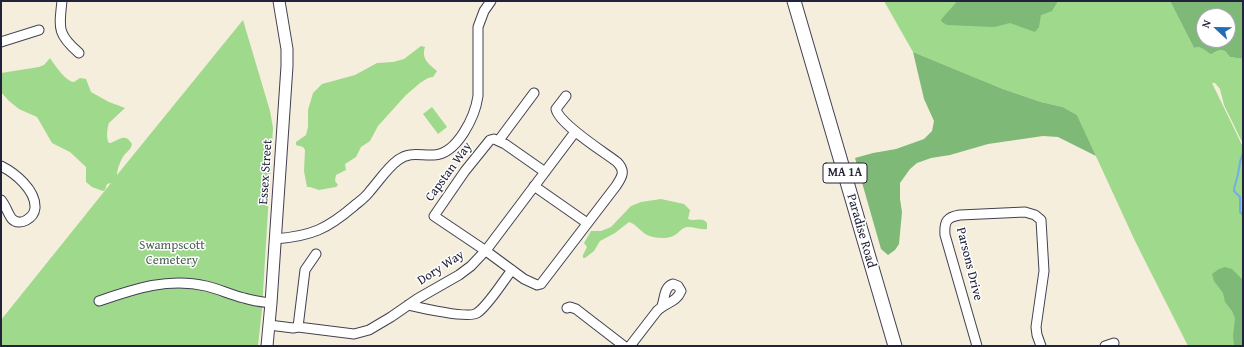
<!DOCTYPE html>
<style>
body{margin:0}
#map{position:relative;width:1244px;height:347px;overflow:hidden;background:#f5eedc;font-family:"Gentium Book Plus",serif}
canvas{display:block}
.frame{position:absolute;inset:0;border:2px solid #22223b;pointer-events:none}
.north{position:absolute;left:1196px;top:8px;width:40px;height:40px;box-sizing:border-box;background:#fff;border:1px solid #a7a7b1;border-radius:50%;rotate:292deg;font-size:11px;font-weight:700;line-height:16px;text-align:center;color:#22223b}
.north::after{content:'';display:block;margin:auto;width:14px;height:18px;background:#1f6fb2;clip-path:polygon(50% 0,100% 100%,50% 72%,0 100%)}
</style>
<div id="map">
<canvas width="1244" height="347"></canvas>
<div class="frame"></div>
<div class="north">N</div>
</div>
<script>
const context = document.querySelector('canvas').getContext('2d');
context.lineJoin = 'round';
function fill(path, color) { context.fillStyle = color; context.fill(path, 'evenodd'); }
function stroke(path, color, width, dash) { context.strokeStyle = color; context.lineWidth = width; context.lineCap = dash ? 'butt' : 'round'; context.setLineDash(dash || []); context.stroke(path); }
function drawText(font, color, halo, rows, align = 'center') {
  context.font = font + ' "Gentium Book Plus",serif'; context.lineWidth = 3; context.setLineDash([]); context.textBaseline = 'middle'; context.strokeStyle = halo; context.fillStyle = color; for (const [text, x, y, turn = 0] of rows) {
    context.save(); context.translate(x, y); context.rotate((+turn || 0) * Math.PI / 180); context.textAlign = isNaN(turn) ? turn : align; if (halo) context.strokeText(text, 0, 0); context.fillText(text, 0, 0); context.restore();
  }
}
const green = new Path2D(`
 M884 1H1170L1194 48C1200 46 1203 48 1207 52L1214 53 1220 50 1225 51 1230 57 1243 59V144L1224 105 1220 89 1215 83H1212L1243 147V346H1188L1135 241 1077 115 1063 107 1041 102 1003 89 913 52Z
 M243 20 270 111 273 128 262 309 258 346H1V320L111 183 107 184 105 190 103 191 92 187 86 182V167L70 152 52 143 37 117 19 109 9 101 1 92V73L39 67 44 65 50 58C54 64 66 82 74 82 76 81 78 79 80 78L86 79 91 92 109 102 125 108 109 123C107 128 106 139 109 143 118 142 124 131 132 144 131 149 128 151 125 154 121 159 117 169 117 175Z
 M421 46 425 47C421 59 429 64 437 71L433 77 428 78 420 83 406 95 378 126 370 141 361 147 356 157 345 164 346 170 336 175 335 181 338 185 336 187 319 190 310 187H307L304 171 305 150 303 147 296 145V142L306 135 308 127V110L313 93 322 84 355 75 377 63 393 62 404 59Z
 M432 107 447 127 438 134 423 114Z
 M661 199 684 204 690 210 688 219C695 222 702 216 707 223V229C700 230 694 227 688 227 682 227 679 233 675 235 667 240 654 238 647 235 640 231 636 224 629 222L615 233 600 241 594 251 585 258H583V255L587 247 584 243 591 231H601L611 227 631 206 641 202Z`);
const forest = new Path2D(`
 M957 1H1058L1052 11 1041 15 1039 27 1035 32 1010 23 994 27 947 25 942 22 941 20C946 13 952 8 957 1Z
 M1170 1H1243V59L1230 57 1225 51 1220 50 1211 54C1204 51 1202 45 1194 48ZM1204 16H1228V40H1204Z
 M913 52 1003 89 1041 102 1063 107 1077 115 1096 156 1058 137 1043 136 988 144 950 155 931 158 917 163 910 169 900 183V199L902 212 899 244 895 250 888 255 881 249 855 158 873 153 896 149 924 139 932 131 934 121 924 99Z
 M1225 267 1232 269 1243 280V346H1234L1233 336 1235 318 1232 311 1225 302 1223 293 1214 281 1212 274 1219 269Z`);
const stream = new Path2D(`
 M1243 153C1238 164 1240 169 1237 178 1236 183 1234 186 1234 191L1240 197V212L1243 215`);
const minor = new Path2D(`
 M62 1C59 28 57 34 79 53
 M1 42 39 30
 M499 140 534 93
 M1 166C15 173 36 190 35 208 34 218 20 227 12 219 8 214 6 206 1 200
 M545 172 505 144 494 139 490 140 465 171 434 216 486 251 524 279 537 285 541 284 616 186C622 177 626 171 617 162 604 152 559 124 556 109L566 96
 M534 186 587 223
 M275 239C312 236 327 229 354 206 360 201 366 197 370 191 379 181 387 168 398 160 410 151 421 156 434 155 457 154 475 117 478 96V27L484 11 491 1
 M99 301C134 289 168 277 206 286 219 289 231 295 244 298 253 301 262 302 271 303
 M408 305C421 308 468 319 477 313 488 306 503 281 512 270
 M567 308 570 307 576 309 624 346
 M269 325 293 328 298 327 354 334 369 330 391 317 417 299 459 275 471 266 487 249 575 132
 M298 327 305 270 316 254
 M630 346 657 311C666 302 676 303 681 291L678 286 673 284C664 287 665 297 662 306
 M977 346 945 235C944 221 947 217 960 215L1025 212 1035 215 1041 220 1044 271 1036 327 1037 335 1041 346
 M1105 346 1114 343`);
const major = new Path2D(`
 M267 346 271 303 287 66V49L279 1`);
const highway = new Path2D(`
 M794 1 895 346`);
const shields = [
 [845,173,44]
];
const shieldNames = [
 ["MA 1A",845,173]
];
const streetNames = [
 ["Essex Street",266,172,-86],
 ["Capstan Way",449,172,-54],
 ["Paradise Road",861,231,74],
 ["Parsons Drive",969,264,76],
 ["Dory Way",441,268,-33]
];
const parkNames = [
 ["Swampscott",172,246],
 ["Cemetery",172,261]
];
fill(green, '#9fd98c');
fill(forest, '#7fb978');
stroke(stream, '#72afe4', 2);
stroke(minor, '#424153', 11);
stroke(major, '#424153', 13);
stroke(highway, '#424153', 15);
stroke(minor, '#fff', 9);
stroke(major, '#fff', 11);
stroke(highway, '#fff', 13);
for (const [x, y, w] of shields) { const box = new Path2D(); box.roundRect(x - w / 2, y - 10, w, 20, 3); context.fillStyle = '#fff'; context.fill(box); stroke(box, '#22223b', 1); }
drawText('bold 12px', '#22223b', null, shieldNames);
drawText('13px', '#22223b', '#fff', streetNames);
drawText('13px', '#4e6257', '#fff', parkNames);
</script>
